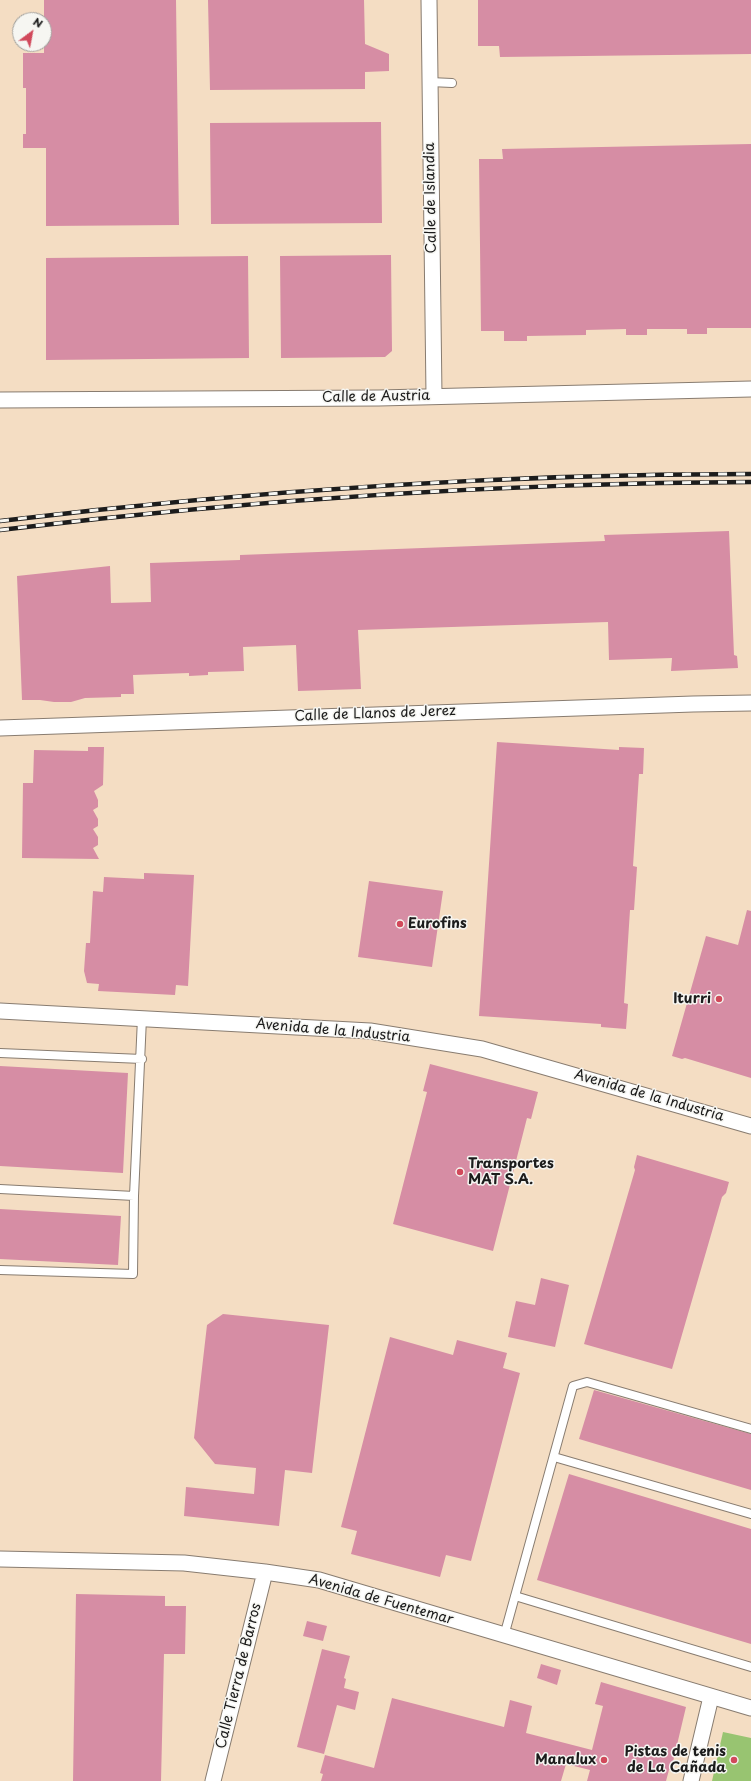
<!DOCTYPE html>
<meta charset="utf-8">
<style>
body{margin:0}
#map{position:relative;width:751px;height:1781px;overflow:hidden;background:#f4ddc3;font-family:"Playpen Sans",sans-serif}
canvas{display:block}
.north{position:absolute;left:12px;top:12px;width:40px;height:40px;box-sizing:border-box;background:#f6f6f2;border:1px solid #9f9f9c;border-radius:50%;rotate:32deg;font-size:11px;font-weight:700;line-height:16px;text-align:center;color:#1c1c1c}
.north::after{content:'';display:block;margin:auto;width:14px;height:18px;background:#d1495b;clip-path:polygon(50% 0,100% 100%,50% 72%,0 100%)}
</style>
<div id="map">
<canvas width="751" height="1781"></canvas>
<div class="north">N</div>
</div>
<script>
const context = document.querySelector('canvas').getContext('2d');
context.lineJoin = 'round';
function fill(path, color) { context.fillStyle = color; context.fill(path, 'evenodd'); }
function stroke(path, color, width, dash) { context.strokeStyle = color; context.lineWidth = width; context.lineCap = dash ? 'butt' : 'round'; context.setLineDash(dash || []); context.stroke(path); }
function drawText(font, color, halo, rows, align = 'center') {
  context.font = font + ' "Playpen Sans",sans-serif'; context.lineWidth = 3; context.setLineDash([]); context.textBaseline = 'middle'; context.strokeStyle = halo; context.fillStyle = color; for (const [text, x, y, turn = 0] of rows) {
    context.save(); context.translate(x, y); context.rotate((+turn || 0) * Math.PI / 180); context.textAlign = isNaN(turn) ? turn : align; if (halo) context.strokeText(text, 0, 0); context.fillText(text, 0, 0); context.restore();
  }
}
const green = new Path2D(`
 M723 1732 751 1738V1781H712Z`);
const building = new Path2D(`
 M44 0H176L179 225 46 226V148H23V134H26V88H23V53H44Z
 M208 0H364L365 44 389 54V71L365 72V89L210 90Z
 M478 0H751V54L500 57 499 46H478Z
 M381 122 382 223 211 224 210 123Z
 M751 144V328H707V334H687V329H647V335H626V329L586 330V335L527 336V341H504V331H481L479 159H503L502 149Z
 M391 255 392 351 385 357 281 358 280 256Z
 M248 256 249 358 46 360V258Z
 M729 531 734 655 737 656 738 668 671 671 672 658 609 660 608 622 358 630 361 689 298 691 296 645 243 647 244 671 208 672V675L189 676V673L133 675 134 694H121V697L85 698 71 702H54L40 700H22L17 576 110 566 111 603 151 602 150 563 240 560V555L605 541 604 535Z
 M497 742 619 750V747L644 748 643 774H639L633 866 637 867 634 910H630L624 1003 628 1004 626 1029 601 1027V1024L479 1016Z
 M88 747H104L103 785 94 791 98 800V807L93 810 98 819V826L93 829 98 837V845L93 848 99 859 22 858 23 783H33L34 750 88 751Z
 M144 873 194 875 188 986 176 985 175 995 98 991 99 984 87 983 84 971 86 943H90L93 891 103 892 104 877 144 879Z
 M369 881 443 891 432 967 358 957Z
 M747 910 751 911V1078L685 1058 682 1059 672 1056 706 936 738 945Z
 M430 1064 538 1092 531 1119 527 1118 493 1251 393 1224 427 1092 423 1091Z
 M0 1066 128 1073 123 1173 0 1166Z
 M637 1155 729 1182 726 1193 722 1197 672 1369 584 1344 635 1170 634 1167Z
 M0 1209 121 1216 118 1265 0 1259Z
 M541 1278 569 1285 555 1347 508 1337 516 1301 535 1305Z
 M223 1314 329 1325 312 1473 285 1470 279 1526 184 1516 186 1487 254 1494 256 1468 215 1464 194 1438 207 1325Z
 M390 1337 453 1355 457 1340 507 1353 503 1368 520 1373 471 1561 446 1555 440 1577 351 1554 357 1531 341 1527Z
 M594 1390 751 1434V1490L579 1439Z
 M569 1474 751 1529V1644L537 1580Z
 M76 1594 165 1596V1606H186L185 1654H164L161 1781H73Z
 M307 1621 327 1626 323 1641 303 1636Z
 M322 1649 350 1656 344 1678 346 1679 344 1688 359 1692 355 1710 337 1705 324 1754 297 1747Z
 M541 1664 561 1670 557 1685 537 1678Z
 M601 1682 686 1707 671 1770H669L666 1781H587L590 1770 566 1764 561 1781H321L323 1774 320 1773 325 1755 374 1768 392 1698 504 1727 510 1700 532 1706 526 1733 592 1750 603 1706 595 1704Z`);
const lane = new Path2D(`
 M430 82 452 83
 M0 1053 142 1059
 M0 1189 134 1196 142 1018
 M0 1270 133 1274 134 1196
 M554 1457 751 1514
 M515 1596 751 1667
 M504 1636 573 1386 587 1382 751 1429`);
const street = new Path2D(`
 M429 0 434 395
 M0 400 379 398 751 389
 M0 728 693 704 751 703
 M0 1011 370 1031 482 1049 751 1126
 M0 1559 184 1563 265 1572 319 1580 751 1708
 M213 1781 265 1572
 M691 1781 711 1697`);
const rail = new Path2D(`
 M0 521C249 491 500 474 751 474
 M0 530C249 500 500 483 751 482`);
const markers = [
 [400,924,4,"#d1495b"],
 [719,999,4,"#d1495b"],
 [460,1172,4,"#d1495b"],
 [604,1760,4,"#d1495b"],
 [734,1760,4,"#d1495b"]
];
const streetNames = [
 ["Calle de Islandia",431,198,-91],
 ["Calle de Austria",376,397,-1],
 ["Calle de Llanos de Jerez",375,714,-2],
 ["Avenida de la Industria",333,1031,5],
 ["Avenida de la Industria",649,1096,16],
 ["Avenida de Fuentemar",381,1600,16],
 ["Calle Tierra de Barros",239,1676,-76]
];
const poiNames = [
 ["Eurofins",408,924,"left"],
 ["Iturri",711,999],
 ["Transportes",468,1164,"left"],
 ["MAT S.A.",468,1180,"left"],
 ["Pistas de tenis",726,1752],
 ["de La Cañada",726,1768],
 ["Manalux",596,1760]
];
fill(green, '#98c471');
fill(building, '#d68da4');
stroke(lane, '#887c70', 10);
stroke(street, '#887c70', 17);
stroke(lane, '#fff', 8);
stroke(street, '#fff', 15);
stroke(rail, '#1c1c1c', 4.5);
stroke(rail, '#f6f6f2', 3, [9]);
for (const [x, y, r, color] of markers) { const dot = new Path2D(); dot.arc(x, y, r, 0, 2 * Math.PI); context.fillStyle = color; context.fill(dot); stroke(dot, '#f6f6f2', 1.5); }
drawText('14px', '#1c1c1c', '#f6f6f2', streetNames);
drawText('bold 14px', '#1c1c1c', '#f6f6f2', poiNames, 'right');
</script>
